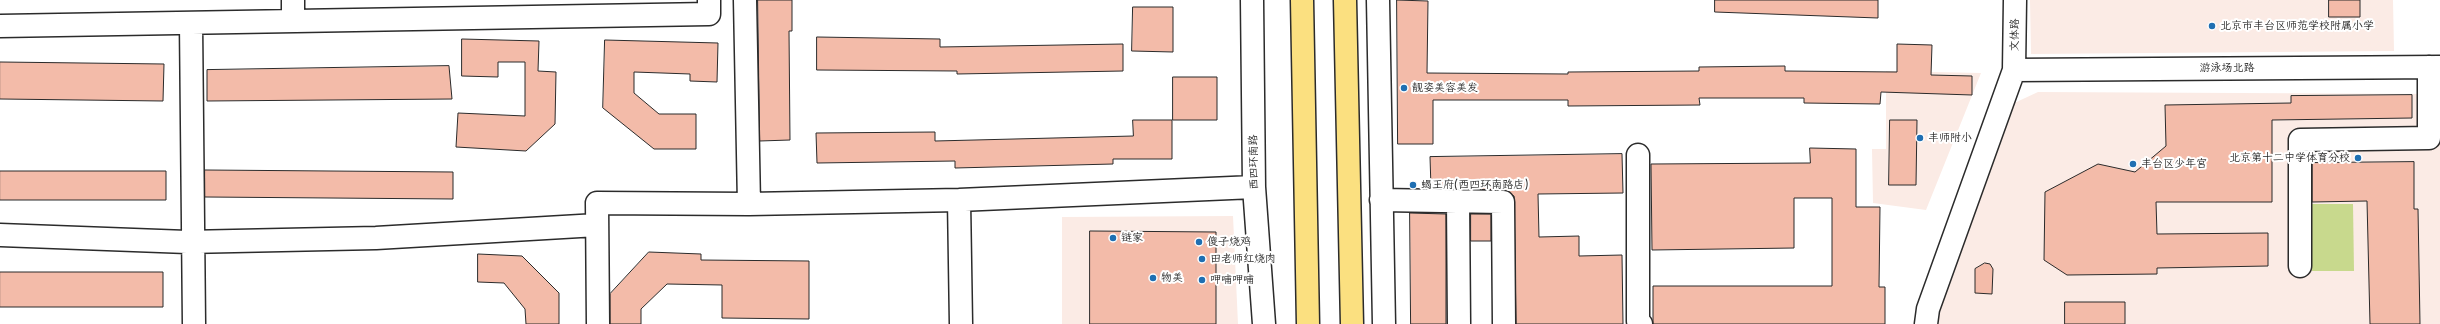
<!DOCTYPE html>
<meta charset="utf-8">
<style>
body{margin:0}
canvas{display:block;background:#fff}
</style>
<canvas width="2440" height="324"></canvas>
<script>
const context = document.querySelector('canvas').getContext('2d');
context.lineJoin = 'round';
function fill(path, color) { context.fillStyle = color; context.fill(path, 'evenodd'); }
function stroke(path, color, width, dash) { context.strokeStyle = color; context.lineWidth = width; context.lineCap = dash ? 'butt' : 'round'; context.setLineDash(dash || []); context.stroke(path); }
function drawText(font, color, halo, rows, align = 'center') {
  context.font = font + ' "Playpen Sans","LXGW WenKai TC",sans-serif'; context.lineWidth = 4; context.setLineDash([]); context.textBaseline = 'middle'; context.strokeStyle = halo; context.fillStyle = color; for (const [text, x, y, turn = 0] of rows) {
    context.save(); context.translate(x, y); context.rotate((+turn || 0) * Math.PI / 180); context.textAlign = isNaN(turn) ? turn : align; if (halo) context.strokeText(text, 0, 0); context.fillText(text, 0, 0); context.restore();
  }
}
const built = new Path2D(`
 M2030 0H2393L2394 51 2031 54Z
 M1886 71 1981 73 1926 210 1873 203 1872 149H1886Z
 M2038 92 2440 94V324H1934L2010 105Z
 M1233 216 1238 324H1062V217Z`);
const green = new Path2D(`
 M2311 204H2353L2354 271H2312Z`);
const building = new Path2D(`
 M758 0H792V31H789L790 140 760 141Z
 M1397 0 1428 1 1427 73 1568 74V72L1699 71V67L1785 66V71L1897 72V44L1932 45 1931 75 1972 76V95L1881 92 1880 104 1804 103V98H1699L1700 105 1568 106V100H1433V144H1398Z
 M1715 0H1878V18L1715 12Z
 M2329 0H2360V17H2329Z
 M1133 7H1173V52L1132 51Z
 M817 37 940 39V47L1123 44V71L957 74V71L817 70Z
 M462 39 539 41 538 71 556 72 555 124 526 151 456 147 458 113 525 116V62H498V77L462 76Z
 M605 40 718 43 717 82 690 81V74L634 72V93L659 114H696V149H654L603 108Z
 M0 62 164 64 163 101 0 99Z
 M449 66 452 99 207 101V70Z
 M1173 77H1217V120H1173Z
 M2412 95V118L2272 120V202H2156L2157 234 2268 233V266L2157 268V274L2067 275 2044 260 2045 192 2098 164 2135 172 2166 146 2165 105 2291 103V96Z
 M1133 120H1172V159H1113V164L955 168V161L817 163 816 133 935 132V141L1133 136Z
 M1890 120H1917L1916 185H1889Z
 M1810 148 1856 149V207H1880L1879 287H1885V324H1653V286H1832V198H1794V248L1652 250 1651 164 1810 163Z
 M1622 154 1623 193 1538 194 1539 237 1579 236V256L1622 255 1623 324H1516L1514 196 1503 190 1431 188 1430 157Z
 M2414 162V209H2418L2420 324H2370L2367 201 2312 202V163Z
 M205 170 453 172V199L205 197Z
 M0 171H166V200H0Z
 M1410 213 1446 214V324H1411Z
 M1471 214H1491V241H1471Z
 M1090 231 1216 232V324H1090Z
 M649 252 701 254V260L809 261V319L722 318V285L667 284 641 309V324H610V294Z
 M478 254 522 256 559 293V324H526L525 309 504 283 478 282Z
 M1985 263 1990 264 1993 269 1992 294 1975 293V269Z
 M0 272H163V307H0Z
 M2065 302H2125V324H2065Z`);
const minor = new Path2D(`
 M1252 0 1254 187 1264 324
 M1378 0 1384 324
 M293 21V0
 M191 23 194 324
 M0 26 709 14V0
 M2014 70 2440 67
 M1638 155V321L1641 324
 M959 200 961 324
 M1381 200 1503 202 1504 324
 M1458 201 1459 324
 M749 204 959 200 1254 187
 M0 235 187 242 376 238 597 225
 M2300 266V140L2429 138V67
 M598 324 597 203 749 204 745 0
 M1926 324 1928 309 2014 70 2015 0`);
const highway = new Path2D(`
 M1302 0 1308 324
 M1345 0 1352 324`);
const markers = [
 [2212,26,4,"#1f6fb2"],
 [1404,88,4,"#1f6fb2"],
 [1920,138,4,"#1f6fb2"],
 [2358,158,4,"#1f6fb2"],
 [2133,164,4,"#1f6fb2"],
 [1413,185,4,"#1f6fb2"],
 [1113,238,4,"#1f6fb2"],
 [1199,242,4,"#1f6fb2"],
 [1202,259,4,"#1f6fb2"],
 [1153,278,4,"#1f6fb2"],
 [1202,280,4,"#1f6fb2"]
];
const poiNames = [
 ["北京市丰台区师范学校附属小学",2220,26],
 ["靓姿美容美发",1412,88],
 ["丰师附小",1928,138],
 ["北京第十二中学体育分校",2350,158,"right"],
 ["丰台区少年宫",2141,164],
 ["蝎王府(西四环南路店)",1421,185],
 ["链家",1121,238],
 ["傻子烧鸡",1207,242],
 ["田老师红烧肉",1210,259],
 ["物美",1161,278],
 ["呷哺呷哺",1210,280]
];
const streetNames = [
 ["文体路",2015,35,-89],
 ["游泳场北路",2227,68],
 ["西四环南路",1254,162,-91]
];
fill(built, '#fbebe5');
fill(green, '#c8d98d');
fill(building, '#f3bba9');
stroke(building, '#2b2b2b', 1);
stroke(minor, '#2b2b2b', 25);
stroke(highway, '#2b2b2b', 25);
stroke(minor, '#fff', 22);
stroke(highway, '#fbe080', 22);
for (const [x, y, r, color] of markers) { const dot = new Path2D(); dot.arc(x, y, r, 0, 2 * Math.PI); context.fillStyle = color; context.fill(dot); stroke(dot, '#fff', 1.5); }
drawText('11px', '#2b2b2b', '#fff', poiNames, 'left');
drawText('11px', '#2b2b2b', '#fff', streetNames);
</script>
